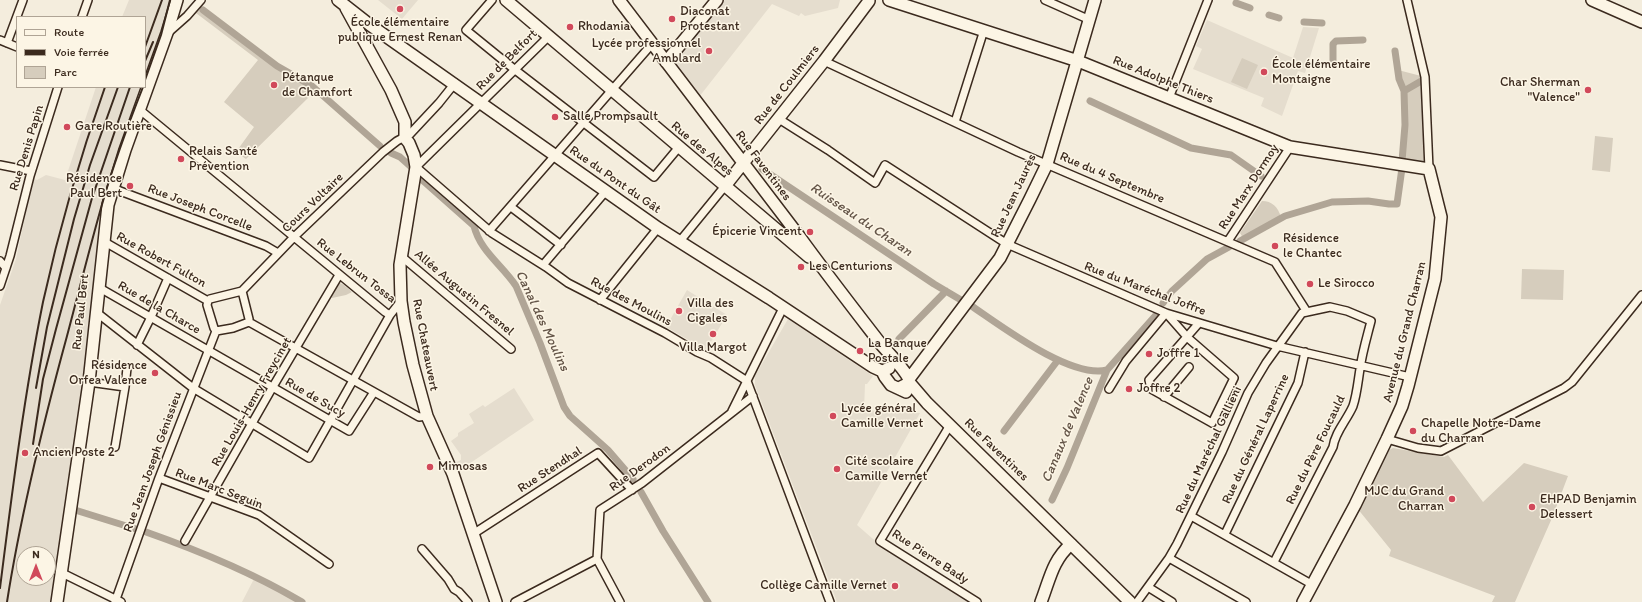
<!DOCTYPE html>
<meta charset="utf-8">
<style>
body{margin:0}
#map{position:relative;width:1642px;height:602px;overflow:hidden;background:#f4eddd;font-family:Itim,sans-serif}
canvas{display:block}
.legend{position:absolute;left:16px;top:16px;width:130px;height:72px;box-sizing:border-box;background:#fcf5e5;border:1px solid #afa495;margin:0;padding:5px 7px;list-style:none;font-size:12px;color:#3b2a1e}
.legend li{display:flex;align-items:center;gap:8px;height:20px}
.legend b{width:20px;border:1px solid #afa495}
.north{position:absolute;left:16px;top:546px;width:40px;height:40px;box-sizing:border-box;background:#fcf5e5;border:1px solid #afa495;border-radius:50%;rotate:0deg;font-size:11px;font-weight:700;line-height:16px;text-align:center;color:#3b2a1e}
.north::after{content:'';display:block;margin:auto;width:14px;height:18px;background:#d1495b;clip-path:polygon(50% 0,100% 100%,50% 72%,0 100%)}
</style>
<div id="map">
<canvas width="1642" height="602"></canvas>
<ul class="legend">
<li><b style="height:5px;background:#fcf5e5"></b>Route</li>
<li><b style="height:5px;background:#3b2a1e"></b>Voie ferrée</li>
<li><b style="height:11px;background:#d6cdbd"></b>Parc</li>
</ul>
<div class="north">N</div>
</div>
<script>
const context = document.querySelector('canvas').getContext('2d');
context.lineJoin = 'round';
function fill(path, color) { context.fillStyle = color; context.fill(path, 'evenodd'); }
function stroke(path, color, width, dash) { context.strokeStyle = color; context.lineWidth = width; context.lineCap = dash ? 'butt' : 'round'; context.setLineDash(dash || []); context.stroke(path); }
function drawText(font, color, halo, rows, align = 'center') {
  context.font = font + ' Itim,sans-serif'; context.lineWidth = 3; context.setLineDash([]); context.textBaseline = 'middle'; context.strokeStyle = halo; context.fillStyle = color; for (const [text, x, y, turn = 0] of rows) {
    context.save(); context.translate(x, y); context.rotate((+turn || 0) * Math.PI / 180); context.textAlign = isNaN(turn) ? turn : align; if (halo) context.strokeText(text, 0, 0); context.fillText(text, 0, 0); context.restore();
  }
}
const built = new Path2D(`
 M129 0H174L145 87V17H122Z
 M378 0H418L402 19Z
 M725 0H840L838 8 805 16 801 13 799 16 772 4 699 97 674 62Z
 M1207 20 1293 58 1303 27 1319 28 1305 73 1298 71 1282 116 1261 106 1264 98 1193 69 1202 49 1196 46Z
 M96 87H145L109 186 85 379 54 592 50 602H0V305L16 259 33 179 37 180 46 175 65 180ZM24 554H48V578H24Z
 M687 290 727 315 706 350 666 327Z
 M788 319 873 376 867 384H865L864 410 920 413 857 525 873 539 971 602H837L755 385V376Z
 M514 388 534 420 457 472 454 463 461 460V455L451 441 458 436V433L474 423 469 414 483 405 485 407Z
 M255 577 277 587 302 602H242Z`);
const green = new Path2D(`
 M195 6 263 58 312 89 308 98 246 159 236 152 254 127 224 102 258 60 192 10Z
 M1242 58 1258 65 1247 89 1231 82Z
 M1398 70 1425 77 1429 169 1402 161 1405 125 1404 91Z
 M1595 136 1613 138 1610 172 1592 170Z
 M1262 201C1272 201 1278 207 1281 217L1243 238 1240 233Z
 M1522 269 1564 270 1563 300 1521 299Z
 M340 283 344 285 352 292 346 295 332 298 331 293 336 284Z
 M1393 448 1444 457 1448 455 1483 502 1524 463 1568 476 1552 518 1515 602H1492L1495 596 1389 556 1391 550 1357 508 1382 458H1384L1389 450Z`);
const canal = new Path2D(`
 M1236 3 1250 8
 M203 10 277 66 312 86 380 146
 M1269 15 1279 18
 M1304 22 1322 23
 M1395 51 1399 79 1404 91 1405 125 1402 161
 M1333 62V44L1336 41 1363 40
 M1404 91 1423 80
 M1090 101 1191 148 1231 155 1261 176
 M391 153 400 157 410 166
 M762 169 934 284 961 300
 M421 179 474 226C480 251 502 265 516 286L540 343 564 407 570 416 608 450 633 479
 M1240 241 1285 216 1332 202 1368 201 1389 204H1397L1402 168
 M1163 303 1172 291 1207 259 1229 247
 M970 305C1000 325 1070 379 1107 370L1156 315
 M899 339 946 291
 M1004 431 1058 360
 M641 492 663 531 708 602
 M1052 500 1067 468 1107 370
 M75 510 136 529
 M146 532C200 551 253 573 302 602`);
const street = new Path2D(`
 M492 0 466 30 514 69 654 177 679 147
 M1045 0 1090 20
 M1407 0 1425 77 1429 169
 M82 17 88 0
 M169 32 187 16 201 0
 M549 36 416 167 492 233 546 267 568 283 665 333 697 352 711 358 747 381 830 602
 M0 40 17 47
 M7 43 23 0
 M824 61 1018 152 1275 262 1307 312
 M1169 98 1208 0
 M140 110 385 312 390 315 401 301
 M779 119 828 150 875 183 885 165 1007 244 1166 313 1277 346 1410 377
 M955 122 984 30
 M0 165 31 171
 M112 188 266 246 278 253
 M511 207 561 245
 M489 231 652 44
 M103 241 208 301
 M680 241 725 186
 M1228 241 1290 147
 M401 256 511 349
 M0 261 6 268
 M543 265 606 191
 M0 286 10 256 30 176 58 87
 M98 287 349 431 374 392
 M242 291 294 237 383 152 397 141 410 134 439 103 455 83
 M242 291 249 319V322
 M600 300 658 228
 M208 301 210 299 242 291
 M208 301 207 305 214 328 216 331
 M96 312 193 388 309 458 390 315
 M249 322 419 417 427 416
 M216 331 233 328 249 322
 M137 345 151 317 168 278
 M89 382 125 387 127 368
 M1109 389 1126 361 1166 313 1188 338 1234 378 1212 423 1151 389 1149 380 1199 323
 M1164 397 1189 367
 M732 411 783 308
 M950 425 880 541 977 602
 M1387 439 1418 448 1441 451 1564 388 1572 382 1642 295
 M115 447 125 387
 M159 478 259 515 329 564
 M1191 516 1313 585
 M473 534 598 453 632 490
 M1225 534 1298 383 1305 352
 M185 541 271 390 339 275
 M422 549 448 579 454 589 459 592 468 602
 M1169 558 1246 602
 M597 559 600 510 642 483 753 396
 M597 559 620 602
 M62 573 121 602
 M1148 587 1172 602
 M115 602 159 478 216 331
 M515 602 597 559
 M1137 602 1169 558 1177 544 1222 452 1248 393 1266 363 1302 313 1330 307 1347 311 1371 321C1367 337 1362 353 1360 369 1358 381 1357 394 1353 406 1347 420 1335 432 1333 447L1274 562`);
const secondary = new Path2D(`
 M338 0 370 25 658 228 769 298 873 367 884 372
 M506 0 809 257
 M619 0 799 236C825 272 853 308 880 343 889 354 903 367 909 379L907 384 899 388
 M889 0 1078 61 1290 147 1429 169 1441 217 1435 279 1408 386 1402 406 1387 439 1355 505 1303 602
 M1592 0 1642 22
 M346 8 391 90 405 122V138L409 143 414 155 416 167 400 265 401 301 404 322 413 365 427 416 453 474 496 602
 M666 62 717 0
 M725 186 824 61 869 1
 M889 368 885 370 883 373 885 377 891 385 906 392
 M909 379 1000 258 1030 199 1047 164 1095 0
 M909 382 927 403 1130 602
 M57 602 89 382 108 205 125 150 167 33 177 0
 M1041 602C1050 579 1052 561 1071 544`);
const rail = new Path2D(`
 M145 47 162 0
 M145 61 153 42
 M145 80 161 35 170 0
 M36 388 47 327 74 219 90 165 118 87
 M33 444 43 379 56 329 92 198 130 87
 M0 588C12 493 24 396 43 302 59 229 80 157 105 87
 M7 602C21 512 43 424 67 336 79 291 90 246 103 201 114 163 128 125 143 87`);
const markers = [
 [400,9,4,"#d1495b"],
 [672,19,4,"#d1495b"],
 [570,27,4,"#d1495b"],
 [709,51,4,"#d1495b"],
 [1264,72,4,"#d1495b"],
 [274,85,4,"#d1495b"],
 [1588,90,4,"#d1495b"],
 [555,117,4,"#d1495b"],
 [67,127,4,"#d1495b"],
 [181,159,4,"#d1495b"],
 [130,186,4,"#d1495b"],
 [810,232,4,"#d1495b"],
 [1275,246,4,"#d1495b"],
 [801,267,4,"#d1495b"],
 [1310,284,4,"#d1495b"],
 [679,311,4,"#d1495b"],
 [713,334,4,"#d1495b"],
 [860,351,4,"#d1495b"],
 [1149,354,4,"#d1495b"],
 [155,373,4,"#d1495b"],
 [1129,389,4,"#d1495b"],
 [833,416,4,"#d1495b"],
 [1413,431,4,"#d1495b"],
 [25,453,4,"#d1495b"],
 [430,467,4,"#d1495b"],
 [837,469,4,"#d1495b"],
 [1452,499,4,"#d1495b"],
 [1532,507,4,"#d1495b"],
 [895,586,4,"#d1495b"]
];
const poiNames = [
 ["Diaconat",680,12],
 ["Protestant",680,27],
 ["École élémentaire",400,23,"center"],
 ["publique Ernest Renan",400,38,"center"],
 ["Rhodania",578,27],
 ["Lycée professionnel",701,44,"right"],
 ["Amblard",701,59,"right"],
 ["École élémentaire",1272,65],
 ["Montaigne",1272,80],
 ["Pétanque",282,78],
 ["de Chamfort",282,93],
 ["Char Sherman",1580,83,"right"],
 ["\"Valence\"",1580,98,"right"],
 ["Salle Prompsault",563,117],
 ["Gare Routière",75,127],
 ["Relais Santé",189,152],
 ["Prévention",189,167],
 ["Résidence",122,179,"right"],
 ["Paul Bert",122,194,"right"],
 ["Épicerie Vincent",802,232,"right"],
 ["Résidence",1283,239],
 ["le Chantec",1283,254],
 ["Les Centurions",809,267],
 ["Le Sirocco",1318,284],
 ["Villa des",687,304],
 ["Cigales",687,319],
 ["La Banque",868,344],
 ["Postale",868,359],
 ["Villa Margot",713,348,"center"],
 ["Joffre 1",1157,354],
 ["Résidence",147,366,"right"],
 ["Orfea Valence",147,381,"right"],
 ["Joffre 2",1137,389],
 ["Lycée général",841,409],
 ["Camille Vernet",841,424],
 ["Chapelle Notre-Dame",1421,424],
 ["du Charran",1421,439],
 ["Ancien Poste 2",33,453],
 ["Cité scolaire",845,462],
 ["Camille Vernet",845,477],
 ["Mimosas",438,467],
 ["MJC du Grand",1444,492,"right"],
 ["Charran",1444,507,"right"],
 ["EHPAD Benjamin",1540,500],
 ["Delessert",1540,515],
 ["Collège Camille Vernet",887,586,"right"]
];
const streetNames = [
 ["Rue de Belfort",507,60,-45],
 ["Rue Adolphe Thiers",1163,80,22],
 ["Rue de Coulmiers",787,85,-52],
 ["Rue Denis Papin",27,148,-73],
 ["Rue des Alpes",702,149,40],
 ["Rue Faventines",763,166,53],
 ["Rue du 4 Septembre",1112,178,23],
 ["Rue du Pont du Gât",615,180,35],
 ["Rue Marx Dormoy",1249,187,-57],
 ["Rue Jean Jaurès",1014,196,-65],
 ["Cours Voltaire",313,203,-44],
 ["Rue Joseph Corcelle",200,208,21],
 ["Rue Robert Fulton",161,260,29],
 ["Rue Lebrun Tossa",356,271,38],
 ["Rue du Maréchal Joffre",1145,289,21],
 ["Allée Augustin Fresnel",464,293,40],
 ["Rue des Moulins",631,302,28],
 ["Rue de la Charce",159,308,30],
 ["Rue Paul Bert",81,312,-84],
 ["Avenue du Grand Charran",1405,332,-76],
 ["Rue Chateauvert",425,345,79],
 ["Rue de Sucy",315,398,30],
 ["Rue Louis-Henry Freycinet",252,402,-60],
 ["Rue du Général Laperrine",1256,439,-65],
 ["Rue Faventines",996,450,44],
 ["Rue du Maréchal Gallieni",1209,450,-65],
 ["Rue du Père Foucauld",1316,450,-64],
 ["Rue Jean Joseph Génissieu",153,462,-70],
 ["Rue Derodon",640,468,-36],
 ["Rue Stendhal",550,470,-33],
 ["Rue Marc Seguin",219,489,21],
 ["Rue Pierre Bady",930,557,33]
];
const waterNames = [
 ["Ruisseau du Charan",861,220,34],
 ["Canal des Moulins",542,321,65],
 ["Canaux de Valence",1068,430,-67]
];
fill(built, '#e5ddce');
fill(green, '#d6cdbd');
stroke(canal, '#b0a596', 7);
stroke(street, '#3b2a1e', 10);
stroke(secondary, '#3b2a1e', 14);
stroke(street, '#fcf5e5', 7);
stroke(secondary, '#fcf5e5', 11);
stroke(rail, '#3b2a1e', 2);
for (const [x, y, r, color] of markers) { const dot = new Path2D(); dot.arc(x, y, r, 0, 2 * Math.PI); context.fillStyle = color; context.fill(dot); stroke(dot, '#fcf5e5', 1.5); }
drawText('13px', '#3b2a1e', '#fcf5e5', poiNames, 'left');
drawText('13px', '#3b2a1e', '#fcf5e5', streetNames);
drawText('italic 14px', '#645548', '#fcf5e5', waterNames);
</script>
